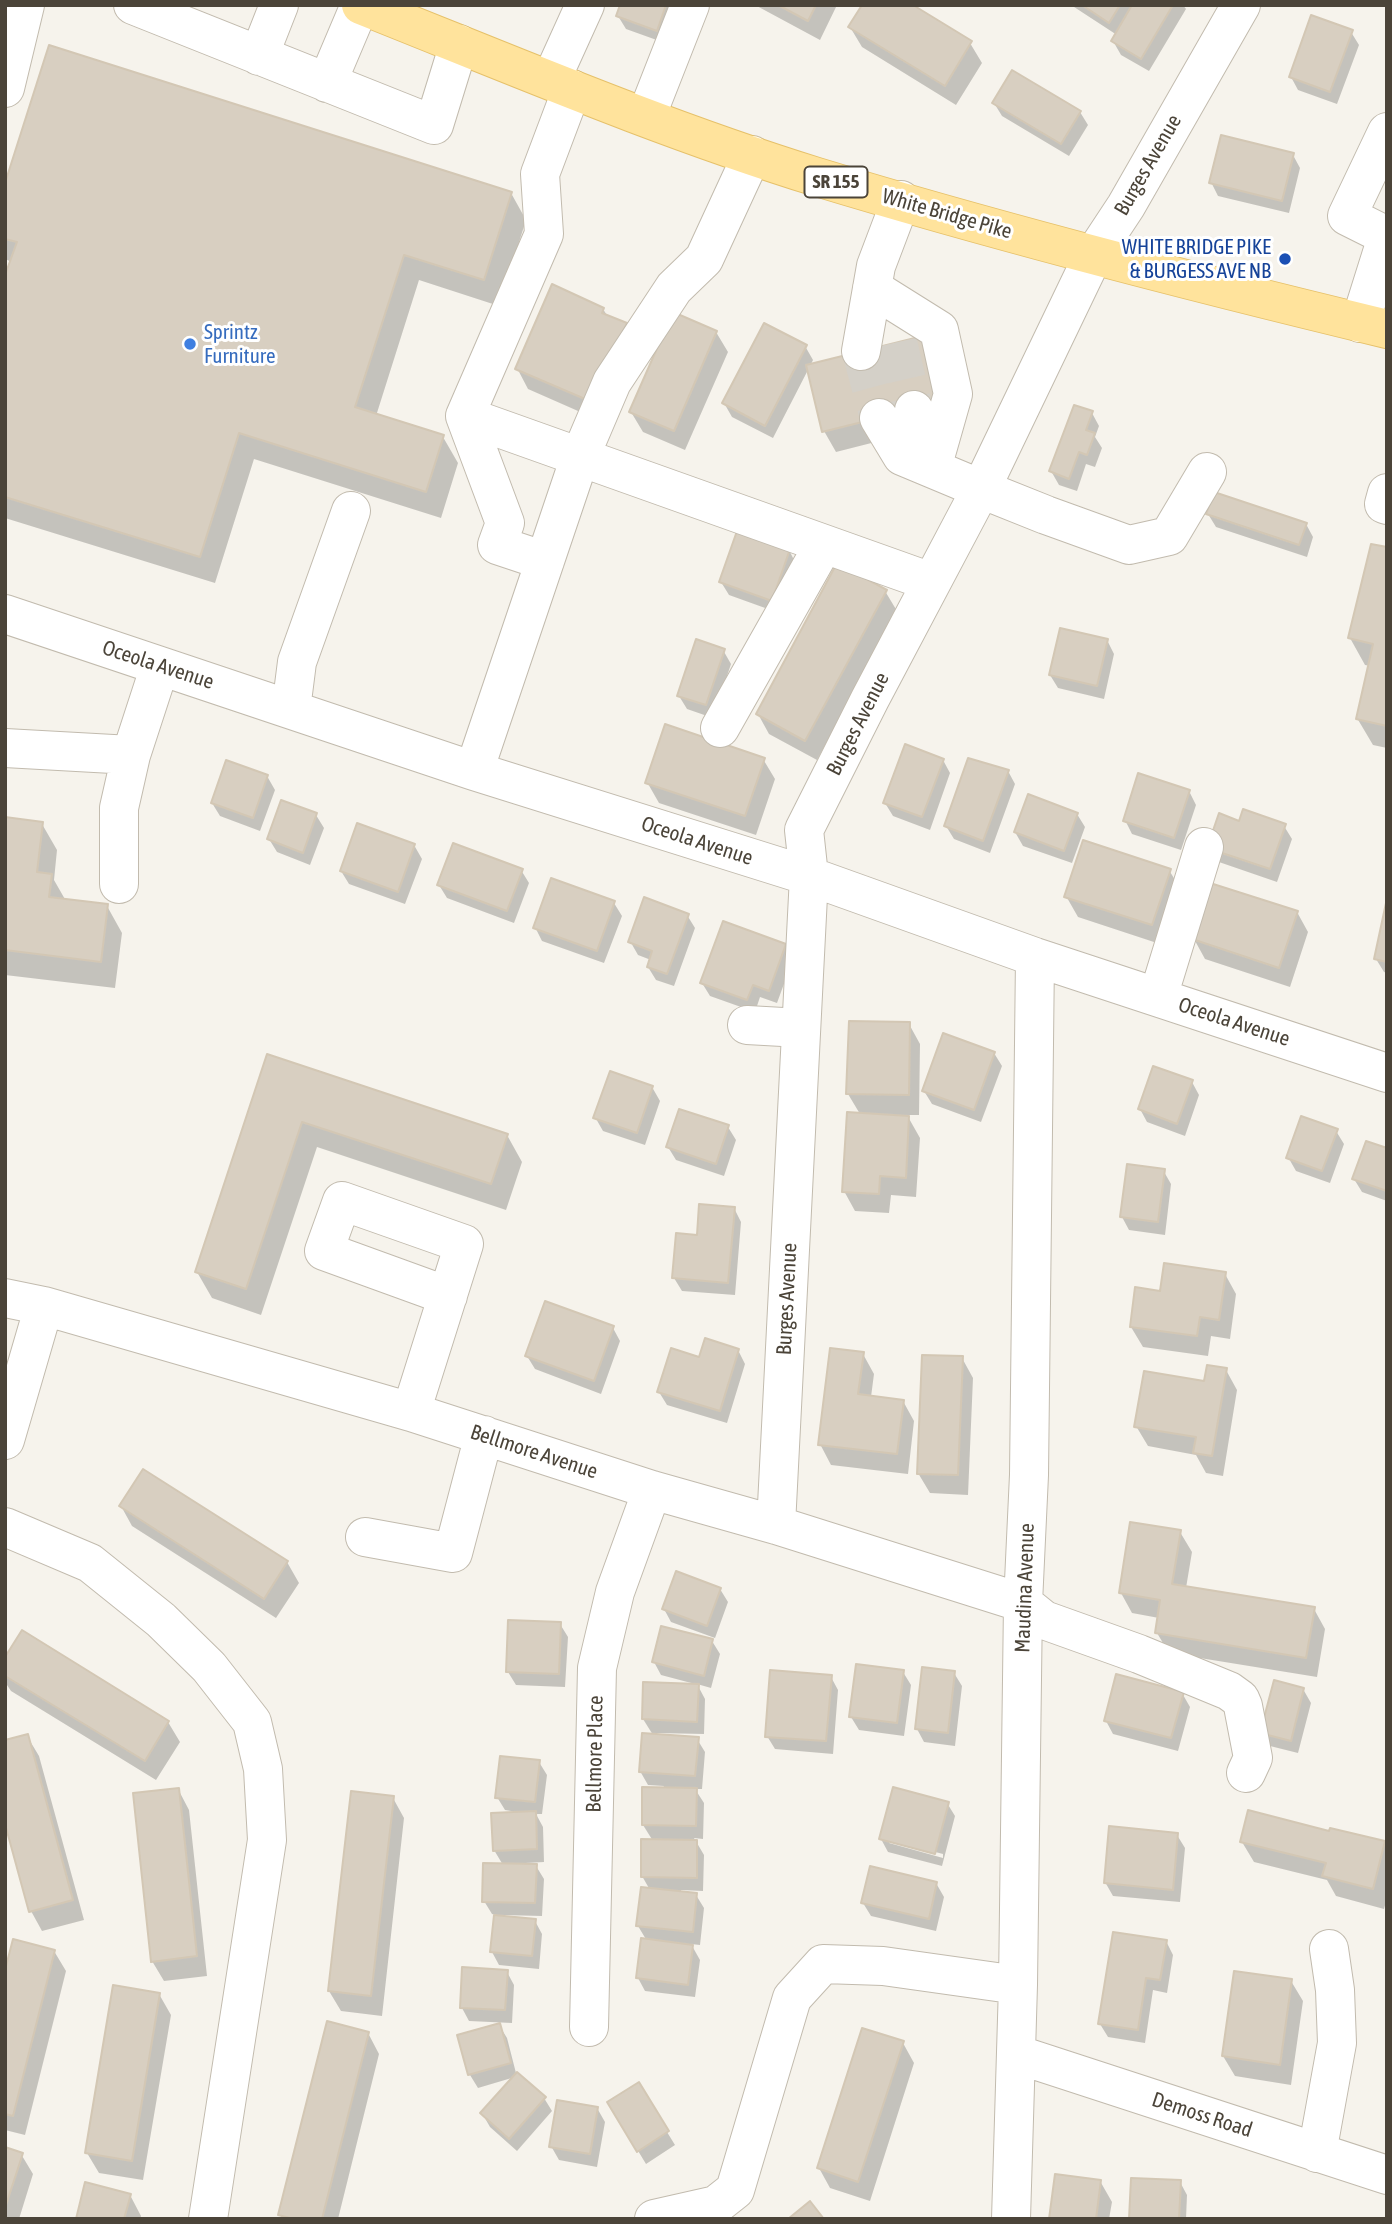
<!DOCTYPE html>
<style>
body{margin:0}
#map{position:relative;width:1392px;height:2224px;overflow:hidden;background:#f6f3ec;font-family:"Asap Condensed",sans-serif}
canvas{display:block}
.frame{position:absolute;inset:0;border:7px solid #4b4439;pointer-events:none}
</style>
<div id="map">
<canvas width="1392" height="2224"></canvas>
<div class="frame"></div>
</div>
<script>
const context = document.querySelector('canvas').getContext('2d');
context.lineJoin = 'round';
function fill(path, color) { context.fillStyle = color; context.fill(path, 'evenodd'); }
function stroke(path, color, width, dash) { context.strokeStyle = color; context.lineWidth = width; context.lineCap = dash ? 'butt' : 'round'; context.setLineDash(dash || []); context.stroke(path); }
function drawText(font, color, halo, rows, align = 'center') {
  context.font = font + ' "Asap Condensed",sans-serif'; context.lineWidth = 6; context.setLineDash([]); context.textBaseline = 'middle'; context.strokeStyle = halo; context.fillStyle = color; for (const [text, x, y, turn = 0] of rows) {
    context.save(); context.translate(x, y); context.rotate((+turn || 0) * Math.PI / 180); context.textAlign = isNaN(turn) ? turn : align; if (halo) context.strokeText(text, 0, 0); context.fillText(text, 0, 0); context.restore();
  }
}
const shadow = new Path2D(`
 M622 5H679L665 43 626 29 618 16Z
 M755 5H837L820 40Z
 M1071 5H1183L1186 9 1149 71 1121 55 1113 41 1117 35Z
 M850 27 970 43 982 63 956 105 862 47Z
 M1351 32 1359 45 1337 104 1298 90 1291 77Z
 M994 103 1080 112 1088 125 1069 156 1002 116Z
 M1293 155 1300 168 1289 213 1218 196 1211 182Z
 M5 189 511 193 526 220 499 306 419 280 376 416 443 437 458 463 441 518 254 459 215 583 5 518V280L12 262 5 259Z
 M603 309 608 317 625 325 637 345 603 422 528 389 517 368Z
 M716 332 728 352 685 450 643 432 631 412Z
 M805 346 813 360 810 366 958 421 836 452 824 431 809 368 773 438 732 417 724 403Z
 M1092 413 1099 426 1095 437 1102 448 1095 467 1086 464 1077 491 1059 485 1051 471Z
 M1208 514 1306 524 1313 537 1307 557 1216 527Z
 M1387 549V748L1373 745 1357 718 1370 666 1365 665 1350 638Z
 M789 550 796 564 779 613 729 595 721 582Z
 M885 591 897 611 817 760 769 734 758 714Z
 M1107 640 1114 654 1104 699 1058 688 1050 675Z
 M723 650 731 664 713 718 687 709 679 696Z
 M763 759 775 779 756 835 659 803 647 782Z
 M943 760 950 773 930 830 893 816 885 803Z
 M1008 771 1015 784 990 853 954 839 946 826Z
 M267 776 275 790 260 831 220 816 212 803Z
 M1189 791 1196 805 1181 850 1132 834 1125 820Z
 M1077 814 1085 827 1072 863 1023 846 1015 832Z
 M316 815 324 828 310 865 277 852 269 839Z
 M5 819 42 824 57 850 54 880 66 901 107 906 122 933 115 988 5 975Z
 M1240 823 1284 826 1292 839 1277 882 1216 861Z
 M414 845 422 859 405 904 349 884 341 871Z
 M521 870 529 883 514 923 447 898 439 885Z
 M1169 870 1181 890 1163 945 1078 917 1066 896Z
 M614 903 622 916 604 963 542 941 535 927Z
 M1387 907V973L1384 972 1376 959Z
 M1297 912 1308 932 1290 987 1205 959 1194 939Z
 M687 915 695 928 674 986 656 980 648 967 651 960 638 955 630 941Z
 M785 946 793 959 777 1003 760 997 755 1012 710 996 702 983Z
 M909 1024 920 1044 919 1115H907L920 1138 916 1197 891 1195 889 1213 855 1211 844 1191 860 1114 848 1094Z
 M994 1053 1002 1066 981 1122 932 1104 924 1091Z
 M268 1056 507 1135 522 1162 506 1210 317 1147 261 1315 212 1298 197 1272Z
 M1192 1082 1199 1095 1185 1136 1147 1122 1140 1109Z
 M652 1087 660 1101 645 1145 603 1131 595 1117Z
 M728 1127 736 1140 724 1176 676 1160 668 1147Z
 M1336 1131 1344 1144 1330 1183 1296 1171 1288 1157Z
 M1387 1150V1201L1362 1192 1354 1179Z
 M1163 1170 1171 1184 1165 1235 1129 1230 1122 1217Z
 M734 1208 741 1222 735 1295 682 1291 674 1278 698 1236Z
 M1225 1274 1236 1294 1230 1339 1211 1336 1208 1356 1143 1347 1131 1327 1161 1293Z
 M613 1328 620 1341 601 1394 535 1369 527 1356Z
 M738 1350 745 1364 727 1423 667 1405 659 1392 700 1359Z
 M863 1354 874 1374 871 1397 903 1401 914 1421 908 1474 831 1465 820 1444Z
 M962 1358 973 1378 968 1495 930 1493 918 1473Z
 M1226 1370 1237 1390 1223 1476 1206 1473 1196 1455 1148 1446 1136 1426Z
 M121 1506 287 1562 299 1583 276 1618 132 1526Z
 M1180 1532 1192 1552 1186 1588 1314 1609 1325 1629 1317 1677 1169 1653 1157 1633 1159 1618 1132 1613 1121 1593Z
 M720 1589 728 1602 715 1638 671 1622 664 1609Z
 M560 1624 568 1637 565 1687 516 1685 508 1672Z
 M712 1641 720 1654 711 1688 697 1684 705 1699 704 1734 656 1733V1736L697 1739 705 1752 702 1789H695L704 1803 703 1839 694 1838 704 1855 703 1891 681 1890V1893L696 1895 704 1908 700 1945 691 1944 700 1960 695 1997 645 1991 638 1978 647 1941 638 1926 650 1890 642 1876 653 1841 643 1825 664 1786 648 1785 640 1771 653 1735 643 1719 695 1684 661 1675 654 1662Z
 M5 1661 168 1722 180 1742 156 1780 11 1691 5 1682Z
 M903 1672 911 1685 904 1736 859 1730 851 1717Z
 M954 1673 962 1686 955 1746 924 1742 917 1729Z
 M831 1677 838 1690 833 1754 775 1749 767 1736Z
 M1303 1689 1311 1703 1298 1753 1270 1746 1262 1732Z
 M1182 1693 1190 1707 1178 1751 1113 1734 1106 1721Z
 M27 1736 39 1756 84 1920 42 1931 31 1911Z
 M539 1762 547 1775 542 1814H536L543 1827 544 1862 526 1863V1866H536L544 1879 542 1916 502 1915V1918L535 1921 542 1934 539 1969 499 1965 492 1952 496 1915 492 1914 484 1901 503 1865 494 1850 517 1814V1812L505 1810 497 1797Z
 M178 1789 189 1810 207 1976 164 1981 152 1961Z
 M393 1798 404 1818 382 2016 341 2011 329 1991Z
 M947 1803 955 1816 942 1866 888 1852 881 1839ZM889 1840 943 1854V1858L889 1843Z
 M1330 1833 1384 1843 1387 1847V1898L1384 1909 1336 1896 1327 1880 1254 1862 1242 1842Z
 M1177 1835 1185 1848 1180 1902 1113 1896 1105 1882Z
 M936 1883 944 1897 936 1931 871 1916 863 1903Z
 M1166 1941 1173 1955 1167 1993 1153 1990 1145 2043 1108 2037 1100 2024Z
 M54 1951 66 1971 25 2135 5 2130V1977Z
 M507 1972 514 1985 512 2023 469 2021 462 2008Z
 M1291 1981 1303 2001 1291 2085 1235 2076 1223 2056Z
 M159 1994 171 2015 143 2180 99 2173 87 2153Z
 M499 2025 507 2038 516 2073 544 2098 552 2111 517 2151 490 2127 482 2113 515 2077 478 2088 470 2075 459 2036Z
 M368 2033 379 2054 338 2219H282L280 2214Z
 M903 2043 914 2063 870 2201 830 2188 819 2168Z
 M638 2085 675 2145 646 2164 609 2103Z
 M597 2108 605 2122 597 2167 559 2160 551 2146Z
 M5 2149 21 2154 33 2174 19 2219H5Z
 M1100 2181 1112 2202 1109 2219H1051Z
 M1180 2182 1187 2195 1186 2219H1131Z
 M130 2195 141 2216 140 2219H78Z`);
const building = new Path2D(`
 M620 5H666L657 31 616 16Z
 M778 5H816L808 21Z
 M862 5H913L972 41 945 86 848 27Z
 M1082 5H1120L1109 23Z
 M1132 5H1173L1141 59 1111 41Z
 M1311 15 1353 30 1330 92 1289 77Z
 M49 45 512 192 484 280 404 255 355 407 444 435 426 492 239 433 200 557 5 497V275L17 242 5 239V183Z
 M1012 70 1081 111 1061 144 992 103Z
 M1221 135 1294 153 1282 201 1209 183Z
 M552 284 604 308 602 313 627 323 592 402 515 369Z
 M673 312 717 331 674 431 629 412Z
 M764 323 807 345 765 426 722 403Z
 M931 334 947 401 822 432 806 365Z
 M1074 405 1093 411 1086 430 1095 433 1087 455 1079 452 1069 479 1049 471Z
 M1214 492 1307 523 1299 545 1206 514Z
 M737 531 790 549 772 601 719 582Z
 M1371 544 1387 547V726L1356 719 1373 644 1348 638Z
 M837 563 887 590 805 741 756 714Z
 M1060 628 1108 639 1097 686 1049 675Z
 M696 639 725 649 706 705 677 696Z
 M665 724 765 758 745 816 645 783Z
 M905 744 944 759 922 817 883 803Z
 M968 758 1009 770 983 841 944 826Z
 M226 760 268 775 253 818 211 803Z
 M1138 773 1190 790 1174 838 1123 821Z
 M1028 794 1078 813 1064 851 1014 832Z
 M281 800 317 813 303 853 267 839Z
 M1243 809 1286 824 1270 869 1207 848 1219 813 1239 821Z
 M5 817 43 822 37 872 52 874 49 897 108 904 101 962 5 950Z
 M357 823 415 844 398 892 340 871Z
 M1083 840 1171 869 1152 925 1064 897Z
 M453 843 523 869 507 911 437 885Z
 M551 878 615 901 597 951 533 928Z
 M1210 883 1298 911 1279 968 1192 939Z
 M644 897 689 914 667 974 647 967 652 951 628 942Z
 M1386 903H1387V962L1374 959Z
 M723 921 786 944 769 991 753 985 747 1000 700 983Z
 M849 1021 910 1022 909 1095 846 1094Z
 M943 1033 995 1052 974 1110 922 1091Z
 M267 1054 508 1134 491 1184 302 1122 246 1289 195 1272Z
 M1153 1066 1193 1080 1177 1124 1138 1109Z
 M610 1071 653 1086 637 1133 593 1118Z
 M679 1109 729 1125 716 1164 666 1147Z
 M847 1112 909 1116 906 1178 880 1176 879 1194 842 1192Z
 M1301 1116 1338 1129 1322 1171 1286 1158Z
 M1366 1141 1387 1148V1191L1352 1179Z
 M1127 1164 1165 1169 1158 1222 1120 1217Z
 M699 1204 735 1207 728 1283 672 1278 676 1233 697 1235Z
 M1164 1263 1226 1272 1219 1320 1200 1317 1197 1336 1130 1327 1135 1287 1160 1291Z
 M545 1301 614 1326 594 1381 525 1356Z
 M705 1338 739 1349 720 1411 657 1392 671 1348 699 1357Z
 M830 1348 864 1352 858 1394 904 1400 897 1454 818 1445Z
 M922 1355 963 1356 958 1475 917 1474Z
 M1207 1365 1227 1368 1212 1456 1193 1453 1196 1437 1134 1427 1144 1371 1204 1381Z
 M143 1469 288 1561 264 1599 119 1506Z
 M1130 1522 1181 1530 1172 1584 1315 1607 1306 1658 1155 1633 1160 1600 1119 1593Z
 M676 1571 721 1588 707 1626 662 1609Z
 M508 1620 561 1622 559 1674 506 1672Z
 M661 1626 713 1639 704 1676 652 1662Z
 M22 1630 169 1721 145 1761 5 1676V1657Z
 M856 1664 904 1670 897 1723 849 1717Z
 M922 1667 955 1671 948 1733 915 1729Z
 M770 1670 832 1675 826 1741 765 1737Z
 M1116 1674 1184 1692 1171 1738 1104 1721Z
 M1274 1680 1304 1688 1291 1741 1260 1733Z
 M643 1682 699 1684 697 1722 642 1719Z
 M642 1733 699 1737 695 1776 639 1772Z
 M28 1734 73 1900 29 1912 5 1824V1740Z
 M500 1756 540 1760 535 1802 495 1798Z
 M642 1787 697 1788 696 1826 642 1825Z
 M893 1787 949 1802 935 1854 879 1839Z
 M179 1788 197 1956 151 1962 133 1793Z
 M351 1791 394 1796 371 1996 328 1991Z
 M1248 1810 1329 1831 1330 1828 1385 1841 1373 1889 1322 1876 1326 1863 1240 1842Z
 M536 1811 537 1849 493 1851 491 1813Z
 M1109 1826 1178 1833 1173 1890 1104 1883Z
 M641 1839 697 1840V1878L641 1877Z
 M483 1863 537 1864 535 1903 482 1902Z
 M870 1866 937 1882 929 1919 861 1903Z
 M641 1887 697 1893 693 1932 636 1926Z
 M494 1915 536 1919 532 1956 490 1952Z
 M1113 1932 1167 1940 1160 1980 1146 1978 1138 2030 1098 2024Z
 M641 1938 693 1945 688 1985 636 1978Z
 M13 1939 55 1950 13 2116 5 2114V1970Z
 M462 1967 508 1970 505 2010 460 2008Z
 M1234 1971 1292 1979 1280 2065 1222 2056Z
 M113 1985 160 1993 132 2161 85 2153Z
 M327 2021 369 2032 322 2219H294L278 2215Z
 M500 2023 511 2063 468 2075 457 2035Z
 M862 2028 904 2041 858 2182 817 2168Z
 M517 2072 546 2097 509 2139 480 2113Z
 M639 2082 669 2131 637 2152 607 2102Z
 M557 2100 598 2107 590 2154 549 2147Z
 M5 2147 23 2153 5 2208Z
 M1055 2174 1101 2180 1096 2219H1049Z
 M1131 2178 1181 2180 1179 2219H1129Z
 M85 2182 131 2194 124 2219H76Z
 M810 2201 824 2219H788Z`);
const minorTunnel = new Path2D(`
 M898 342 914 410
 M861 351 879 418`);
const minor = new Path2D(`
 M133 5 434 125 459 44
 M259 56 279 5
 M551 80 585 5
 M327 83 360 5
 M5 88 25 5
 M646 117 690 5
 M1387 132 1347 216 1387 236
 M872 288 939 330 953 394 932 468
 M1360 323 1387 237
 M861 351 876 266 901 200
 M914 410 932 468
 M465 416 931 582
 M879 418 902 456 981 489 1046 515 1129 545 1169 536 1207 472
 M1387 493 1384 504 1387 505
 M545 561 497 545 505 523 465 416 544 234 540 174 572 89
 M5 614 474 771 809 876 1035 957 1387 1073
 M291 709 297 662 351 511
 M720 728 824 544
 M5 748 131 755 160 666
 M474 771 580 457 612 382 674 288 704 259 752 155
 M119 884V808L131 755
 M1158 997 1204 847
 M747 1025 801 1028
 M5 1298 44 1306 411 1412 652 1490 776 1525 1023 1603 1044 1620 1139 1654 1229 1691 1240 1699 1243 1706 1253 1758 1246 1773
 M411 1412 464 1244 342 1201 324 1251 448 1296
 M5 1440 44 1306
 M776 1525 809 876 804 830 870 699 981 489 1093 256 1126 206 1241 5
 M5 1527 90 1563 161 1620 209 1667 252 1722 263 1769 267 1840 208 2219
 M365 1537 453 1553 484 1435
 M589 2027 597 1668 615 1592 652 1490
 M1016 2054 1387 2175
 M1317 2153 1337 2043 1335 1990 1329 1949
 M654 2219 716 2205 735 2190 792 1998 823 1964 883 1966 1018 1985
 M1011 2219 1018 1985 1023 1603 1029 1475 1035 957`);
const major = new Path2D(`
 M361 5C512 65 662 129 817 177 1005 234 1196 283 1387 329`);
const markers = [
 [1285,259,7,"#1a4fb4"],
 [190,344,7,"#3f7fe0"]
];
const shields = [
 [836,182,63]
];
const shieldNames = [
 ["SR 155",836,182]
];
const streetNames = [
 ["Burges Avenue",1148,165,-60],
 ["White Bridge Pike",947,214,16],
 ["Oceola Avenue",158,665,18],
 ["Burges Avenue",858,724,-63],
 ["Oceola Avenue",697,841,18],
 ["Oceola Avenue",1234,1022,18],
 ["Burges Avenue",787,1299,-87],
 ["Bellmore Avenue",534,1452,18],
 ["Maudina Avenue",1025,1588,-88],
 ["Bellmore Place",595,1754,-89],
 ["Demoss Road",1202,2115,18]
];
const transitNames = [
 ["WHITE BRIDGE PIKE",1271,247],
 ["& BURGESS AVE NB",1271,271]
];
const shopNames = [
 ["Sprintz",204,332],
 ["Furniture",204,356]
];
fill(shadow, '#0003');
fill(building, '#d8cfc1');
stroke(building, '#d3c7b4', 2);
stroke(minorTunnel, '#d4d0c8', 38, [38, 19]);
stroke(minor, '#c2bbae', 40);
stroke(major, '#e6c16a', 40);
stroke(minor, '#fff', 38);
stroke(major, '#ffe39c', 38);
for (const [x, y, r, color] of markers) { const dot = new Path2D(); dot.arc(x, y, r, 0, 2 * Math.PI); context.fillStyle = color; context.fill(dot); stroke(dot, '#fff', 2.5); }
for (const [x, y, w] of shields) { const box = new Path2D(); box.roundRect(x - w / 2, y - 15.5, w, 31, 5); context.fillStyle = '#fff'; context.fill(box); stroke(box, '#4b4439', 2); }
drawText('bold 19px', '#4b4439', null, shieldNames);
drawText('21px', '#4b4439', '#fff', streetNames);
drawText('21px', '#164399', '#fff', transitNames, 'right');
drawText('21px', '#366cbe', '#fff', shopNames, 'left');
</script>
